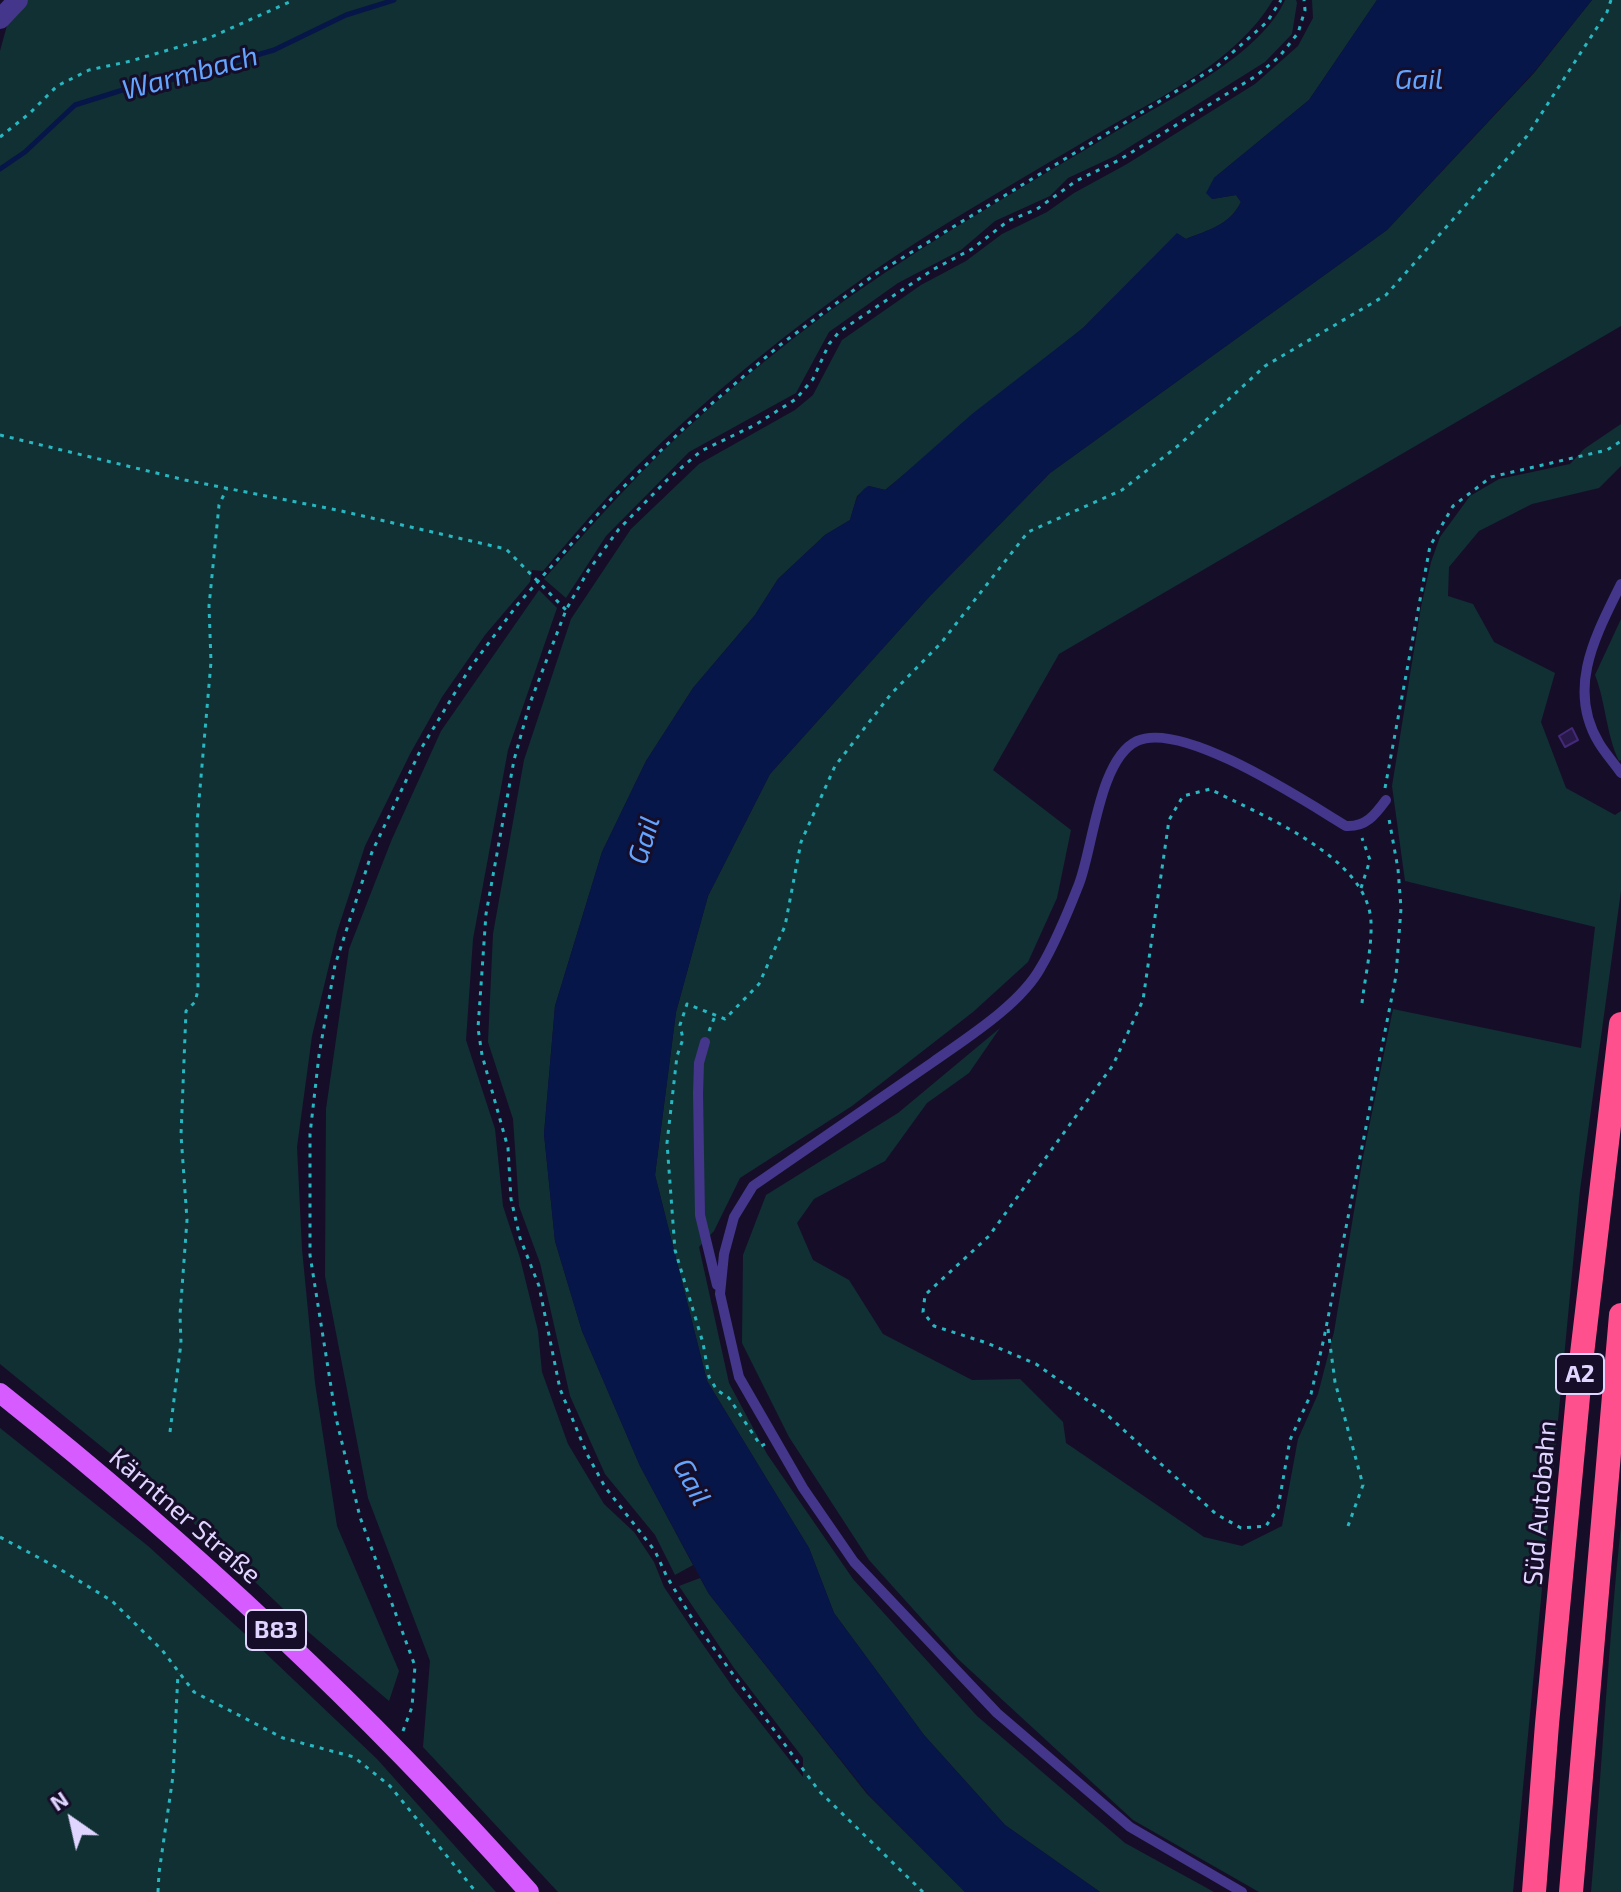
<!DOCTYPE html>
<meta charset="utf-8">
<style>
body{margin:0}
#map{position:relative;width:1621px;height:1892px;overflow:hidden;background:#160e28;font-family:"Exo 2",sans-serif}
canvas{display:block}
.north{position:absolute;left:32px;top:1780px;width:80px;height:80px;-webkit-text-stroke:6px #160e28;paint-order:stroke;rotate:326deg;font-size:22px;font-weight:700;line-height:32px;text-align:center;color:#dfd5ff}
.north::after{content:'';display:block;margin:auto;width:28px;height:36px;background:#dfd5ff;clip-path:polygon(50% 0,100% 100%,50% 72%,0 100%)}
</style>
<div id="map">
<canvas width="1621" height="1892"></canvas>
<div class="north">N</div>
</div>
<script>
const context = document.querySelector('canvas').getContext('2d');
context.lineJoin = 'round';
function fill(path, color) { context.fillStyle = color; context.fill(path, 'evenodd'); }
function stroke(path, color, width, dash) { context.strokeStyle = color; context.lineWidth = width; context.lineCap = dash ? 'butt' : 'round'; context.setLineDash(dash || []); context.stroke(path); }
function drawText(font, color, halo, rows, align = 'center') {
  context.font = font + ' "Exo 2",sans-serif'; context.lineWidth = 6; context.setLineDash([]); context.textBaseline = 'middle'; context.strokeStyle = halo; context.fillStyle = color; for (const [text, x, y, turn = 0] of rows) {
    context.save(); context.translate(x, y); context.rotate((+turn || 0) * Math.PI / 180); context.textAlign = isNaN(turn) ? turn : align; if (halo) context.strokeText(text, 0, 0); context.fillText(text, 0, 0); context.restore();
  }
}
const green = new Path2D(`
 M14 0H1273C1236 62 1163 95 1102 131 1024 178 944 222 869 274 787 332 707 397 636 467 603 500 573 536 543 571L532 570 530 582 485 635 442 697 410 754 365 846 337 932 312 1036 297 1147 302 1249 315 1383 337 1526 399 1671 389 1701 298 1623 182 1512 0 1364V51Z
 M1285 0H1296L1297 3 1292 34 1265 62 1115 156 1068 178 1050 196 995 221 961 250 898 283 829 332 796 393 689 452 606 536 566 598 544 579C575 544 606 509 638 476 699 413 780 346 851 296 941 233 1037 179 1130 123 1178 95 1262 52 1285 0Z
 M1312 0H1377L1309 100 1214 178 1212 199 1236 195 1241 202C1230 225 1208 230 1186 239L1177 234 1083 328 885 490 869 486 857 496 850 520 825 535 778 579 755 615 693 688 646 761 602 852 555 1006 544 1134 555 1241 582 1331 640 1466 693 1565 675 1575 655 1535 605 1474 570 1396 540 1263 519 1206 513 1119 488 1042 493 934 524 760 571 619 631 529 699 464 795 410 813 395 842 340 921 285 966 261 1002 234 1047 212 1074 193 1127 164 1255 84 1298 46 1313 18Z
 M1592 0H1621V326L1059 654 993 770 1071 830 1057 898 1028 962 973 1012 852 1106 740 1178 714 1231 699 1247 729 1383 767 1454 853 1579 977 1716 1125 1843 1214 1892H1100L1005 1825 924 1735 834 1613 809 1548 707 1381 655 1175 676 1012 708 896 770 774 928 598 1050 473 1387 230 1534 73Z
 M1621 424V466L1599 488 1532 504 1479 531 1449 567 1448 596 1473 604 1494 642 1555 673 1541 722 1566 788 1615 815 1621 811V891L1580 1190 1513 1892H1259L1133 1820 958 1659 869 1560 789 1437 742 1343 743 1255 766 1195 898 1113 1000 1028 969 1073 927 1103 885 1161 814 1199 797 1223 813 1260 849 1280 883 1334 972 1380 1020 1379 1063 1422 1066 1443 1204 1537 1242 1546 1282 1526 1298 1439 1318 1394 1334 1332 1363 1157 1393 1009 1581 1048 1595 927 1405 881 1392 786 1421 607 1431 562 1440 537 1470 496 1499 479 1570 464 1584 449Z
 M539 590 557 608 508 750 473 939 466 1040 495 1129 503 1206 520 1258 538 1331 542 1372 568 1444 604 1504 634 1532 654 1562 664 1587 690 1626 734 1689 803 1777V1758L734 1668 679 1586 700 1578 709 1594 867 1794 965 1892H558L423 1747 430 1661 368 1498 325 1276 326 1109 349 949 392 839 441 731Z
 M1621 619V760L1619 761C1606 734 1606 703 1595 675Z
 M0 1428 148 1546 256 1644 377 1759 496 1892H0Z
 M1621 1525V1892H1591C1602 1770 1608 1647 1621 1525Z`);
const water = new Path2D(`
 M1377 0H1592L1534 72 1387 230 1050 473 928 598 770 774 708 896 676 1012 655 1175 707 1381 809 1548 834 1613 924 1735 1005 1825 1100 1892H965L868 1794 709 1594 640 1466 582 1331 555 1241 544 1134 555 1006 602 852 646 761 693 688 755 615 778 579 825 535 850 520C854 507 856 493 868 486L886 490 972 414 1083 328 1177 233 1186 239C1208 230 1230 225 1241 202L1236 195 1212 199 1206 193 1214 178 1309 100Z`);
const stream = new Path2D(`
 M0 169 25 152 75 105 129 88 167 81 274 50 346 15 394 0`);
const building = new Path2D(`
 M1572 728 1578 740 1565 747 1559 736Z`);
const path = new Path2D(`
 M0 137 30 113 57 86 89 70 131 61 209 38 294 0
 M0 435 185 480 337 510 506 549 566 610
 M1385 788 1430 546 1453 506 1491 477 1607 450 1621 441
 M1361 888 1370 860 1362 838
 M1362 1003C1365 977 1372 948 1371 922 1368 856 1260 815 1210 789L1183 796 1169 820 1143 1000 1113 1065 989 1236 925 1295 923 1312 934 1326 987 1343 1036 1364 1104 1412 1216 1514 1241 1528 1266 1526 1278 1508 1290 1440 1311 1394 1324 1338 1396 976 1401 908 1398 869 1389 819
 M709 1031 715 1016
 M1328 1329 1335 1382 1363 1485 1348 1526
 M170 1432 181 1343 180 1315 187 1220 181 1135 186 1011 195 1002 198 990 197 823 211 662 209 606 219 505 227 488
 M765 1444 761 1446 729 1398 717 1390 709 1377 703 1343 675 1250 667 1143 677 1056 683 1039 680 1025 687 1004 725 1019 759 984 785 926 801 842 835 766 891 694 941 643 1028 532 1122 490 1179 445 1265 366 1386 295 1527 136 1607 12 1611 0
 M0 1537 58 1568 112 1601 162 1650 194 1692 283 1738 354 1757 390 1786 476 1892
 M403 1731 412 1707 415 1666 360 1517 336 1418 310 1255V1134L319 1055 335 965 372 852 422 747 470 668 518 604 612 498 688 424 780 345 874 275 1216 67 1267 22 1281 0
 M158 1892 159 1873 173 1776 178 1673
 M923 1892 819 1791 693 1620 667 1577 655 1551 605 1487 587 1454 560 1389 539 1286 520 1238 511 1199 508 1148 482 1055 478 1028 486 914 514 760 530 703 566 610 588 571 619 529 668 479 701 451 755 425 796 399 813 379 829 344 839 332 864 315 934 269 972 249 1008 221 1037 209 1076 181 1119 160 1256 76 1279 57 1298 33 1305 10 1304 0`);
const service = new Path2D(`
 M1621 584C1596 635 1566 688 1599 743 1605 753 1614 763 1621 773
 M705 1042 699 1063 698 1093 700 1215 717 1285
 M1242 1892 1130 1827 997 1713 854 1562 803 1488 739 1377 720 1294 724 1254 734 1217 753 1186C813 1145 873 1104 933 1062 967 1038 1021 1004 1041 967 1056 942 1068 912 1079 884 1093 848 1099 759 1137 741 1183 720 1306 802 1346 826 1366 827 1375 815 1386 800`);
const minor = new Path2D(`
 M0 19 18 0`);
const primary = new Path2D(`
 M0 1393C190 1544 368 1711 529 1892`);
const motorway = new Path2D(`
 M1534 1892 1547 1724 1582 1354 1621 1024
 M1571 1892 1621 1315`);
const shields = [
 [1580,1374,48],
 [276,1630,60]
];
const shieldNames = [
 ["A2",1580,1374],
 ["B83",276,1630]
];
const streetNames = [
 ["Süd Autobahn",1540,1503,-85],
 ["Kärntner Straße",185,1516,41]
];
const waterNames = [
 ["Warmbach",190,73,-15],
 ["Gail",1419,80],
 ["Gail",644,840,-73],
 ["Gail",692,1482,62]
];
fill(green, '#113033');
fill(water, '#071648');
stroke(stream, '#071648', 5);
fill(building, '#29194a');
stroke(building, '#432978', 2);
stroke(path, '#27b7c1', 3, [4, 6]);
stroke(service, '#44368a', 10);
stroke(minor, '#44368a', 20);
stroke(primary, '#d65cff', 20);
stroke(motorway, '#ff508e', 24);
for (const [x, y, w] of shields) { const box = new Path2D(); box.roundRect(x - w / 2, y - 20, w, 40, 6); context.fillStyle = '#160e28'; context.fill(box); stroke(box, '#dfd5ff', 2); }
drawText('bold 24px', '#dfd5ff', null, shieldNames);
drawText('26px', '#dfd5ff', '#160e28', streetNames);
drawText('italic 28px', '#63a4ff', '#160e28', waterNames);
</script>
